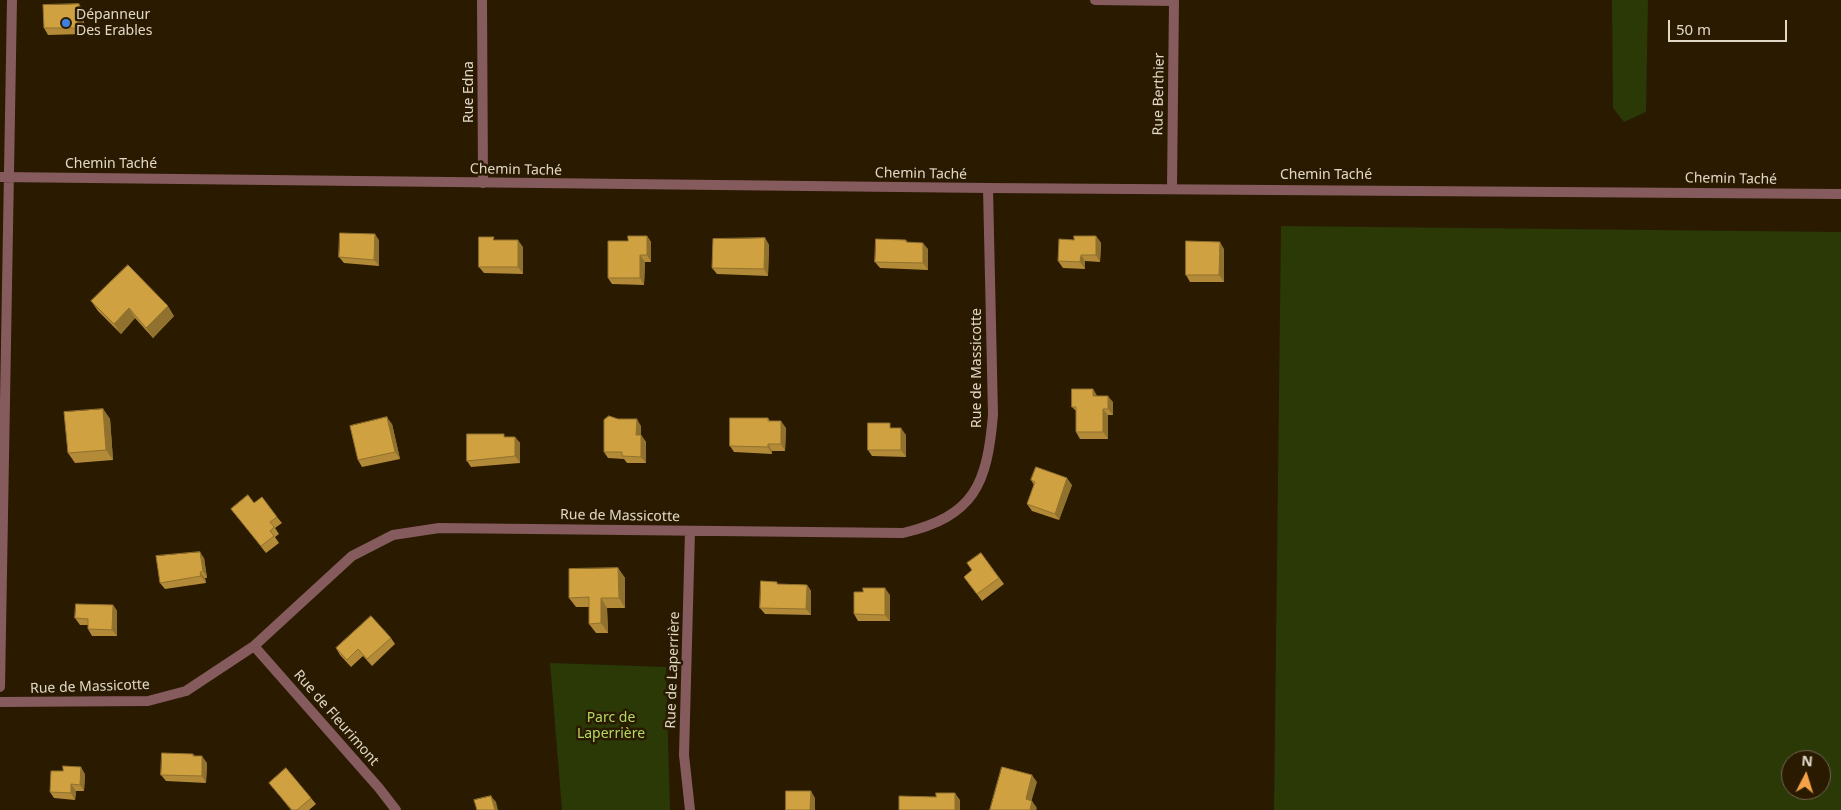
<!DOCTYPE html>
<meta charset="utf-8">
<style>
body{margin:0}
#map{position:relative;width:1841px;height:810px;overflow:hidden;background:#291a00;font-family:"Noto Sans",sans-serif}
canvas{display:block}
.north{position:absolute;left:1781px;top:750px;width:50px;height:50px;box-sizing:border-box;background:#291a00;border:1px solid #736650;border-radius:50%;rotate:5deg;font-size:14px;font-weight:700;line-height:20px;text-align:center;color:#e1d8c7}
.north::after{content:'';display:block;margin:auto;width:18px;height:22px;background:#f7a248;clip-path:polygon(50% 0,100% 100%,50% 72%,0 100%)}
.scale{position:absolute;left:1668px;top:20px;width:119px;height:22px;box-sizing:border-box;border:2px solid #e1d8c7;border-top:0;padding-left:6px;font-size:15px;line-height:18px;white-space:nowrap;color:#e1d8c7;-webkit-text-stroke:4px #291a00;paint-order:stroke}
</style>
<div id="map">
<canvas width="1841" height="810"></canvas>
<div class="north">N</div>
<div class="scale">50 m</div>
</div>
<script>
const context = document.querySelector('canvas').getContext('2d');
context.lineJoin = 'round';
function fill(path, color) { context.fillStyle = color; context.fill(path, 'evenodd'); }
function stroke(path, color, width, dash) { context.strokeStyle = color; context.lineWidth = width; context.lineCap = dash ? 'butt' : 'round'; context.setLineDash(dash || []); context.stroke(path); }
function drawText(font, color, halo, rows, align = 'center') {
  context.font = font + ' "Noto Sans",sans-serif'; context.lineWidth = 5; context.setLineDash([]); context.textBaseline = 'middle'; context.strokeStyle = halo; context.fillStyle = color; for (const [text, x, y, turn = 0] of rows) {
    context.save(); context.translate(x, y); context.rotate((+turn || 0) * Math.PI / 180); context.textAlign = isNaN(turn) ? turn : align; if (halo) context.strokeText(text, 0, 0); context.fillText(text, 0, 0); context.restore();
  }
}
const green = new Path2D(`
 M1612 0H1648L1646 112 1624 122 1613 108Z
 M1281 226 1841 232V810H1274ZM1791 760H1821V790H1791Z
 M550 663 666 667 670 810H562Z`);
const minor = new Path2D(`
 M482 0 483 183
 M1095 0 1174 1
 M1172 188 1174 0
 M254 646 379 788 396 810
 M0 702 148 701 186 691 254 646 352 556 393 535 439 528 903 533C975 516 987 484 993 415L988 188
 M690 810 684 755 690 531`);
const tertiary = new Path2D(`
 M0 177 988 188 1841 194
 M0 687 12 0`);
const wall = new Path2D(`
 M84 11V34L48 35 44 28Z
 M647 236 651 242V262H645L644 285 612 284 608 278 628 241Z
 M1096 236 1101 243 1100 262 1085 261V269L1063 268 1058 261 1074 240Z
 M765 238 769 245 768 276 717 274 712 268Z
 M379 240V266L344 263 339 257Z
 M495 240 523 247V274L484 273 479 267Z
 M906 240 907 242 928 249V270L880 268 875 262Z
 M1224 249V282H1190L1186 275Z
 M91 301 174 316 153 338 135 318 121 334 98 311Z
 M1093 389 1097 396 1113 402V415H1108V439H1080L1076 432V411L1072 407Z
 M103 409 110 419 113 460 75 463 68 453Z
 M768 418 770 421 786 428 785 451H772V454L734 452 730 446Z
 M618 419 641 426V435L646 442V463H627L624 459 608 458 604 452Z
 M392 424 400 459 362 467 358 460Z
 M893 428 906 435V457L872 456 868 450Z
 M506 437H515L520 443V463L471 467 467 461Z
 M1031 480 1072 485 1059 520 1032 511 1027 504 1034 485Z
 M254 503 277 517 282 523 275 528 279 534 275 537 279 543 266 553 231 509Z
 M981 553 1004 584 982 601 964 577 972 571Z
 M204 558 207 578H205L206 583 165 589 160 583Z
 M618 568 625 578V608H607L608 633H596L589 624V607H576L569 598Z
 M779 584 807 585 811 591V615L765 614 760 608Z
 M890 595V621H858L854 614Z
 M113 605 117 611V636H92L88 629V625H80L75 618Z
 M391 638 395 644 372 666 363 656 351 667 340 655 336 648Z
 M193 754 195 756 207 763 206 783 166 781 161 775Z
 M85 774 84 791H76L75 800 54 798 50 792Z
 M269 783 311 798 316 804 309 810H291Z`);
const shadedWall = new Path2D(`
 M79 4 84 11V34L80 28Z
 M375 234 379 240V266L374 260Z
 M647 236 651 242V262L647 255Z
 M1096 236 1101 243 1100 262 1096 255Z
 M765 238 769 245 768 276 764 269Z
 M518 240 523 247V274L518 267Z
 M1220 242 1224 249V282L1219 275Z
 M923 243 928 249V270L923 263Z
 M640 255 645 262 644 285 640 278Z
 M1081 255 1085 261V269L1080 262Z
 M168 306 174 316 153 338 146 328Z
 M129 308 135 318 121 334 114 324Z
 M1093 389 1097 396H1093Z
 M1108 396 1113 402V415L1108 409Z
 M103 409 110 419 113 460 106 450Z
 M1103 409 1108 415V439L1103 432Z
 M387 417 392 424 400 459 395 452Z
 M637 419 641 426V435L646 442V463L641 457 636 435Z
 M781 421 786 428 785 451 781 444Z
 M901 428 906 435V457L901 450Z
 M515 437 520 443V463L515 456Z
 M768 444 772 451V454L768 447Z
 M1067 478 1072 485 1059 520 1055 514Z
 M200 552 204 558 207 578 203 571Z
 M618 568 625 578V608L619 598Z
 M200 572 205 578 206 583 201 576Z
 M807 585 811 591V615L806 609Z
 M885 588 890 595V621L885 615Z
 M601 598 607 608 608 633 601 623Z
 M113 605 117 611V636L112 630Z
 M202 756 207 763 206 783 202 776Z
 M81 767 85 774 84 791 80 785Z
 M1032 775 1037 782 1030 806 1026 799Z
 M71 784 76 791 75 800 71 793Z
 M811 791 815 798V810H810Z
 M955 793 960 800V810H955Z
 M491 796 496 802 498 810H495Z
 M1032 801 1037 808 1036 810H1030Z`);
const building = new Path2D(`
 M79 4 80 28H44L43 5Z
 M340 233 375 234 374 260 339 257Z
 M628 236H647V255H640V278H608V241H628Z
 M1074 236H1096V255H1081L1080 262 1058 261 1059 239 1074 240Z
 M479 237H494L493 240H518V267H479Z
 M765 238 764 269 712 268 713 239Z
 M876 239 906 240V242L923 243V263L875 262Z
 M1186 241 1220 242 1219 275H1186Z
 M128 265 168 306 146 328 129 308 114 324 91 301Z
 M1072 389H1093V396H1108V409H1103V432H1076V407H1072Z
 M103 409 106 450 68 453 64 412Z
 M609 416 618 419H637L636 435H641V457L622 456V452H604V420Z
 M387 417 395 452 358 460 350 426Z
 M730 418H768V421H781V444H768V447L730 446Z
 M868 423H890V428H901V450H868Z
 M467 434H504V437H515V456L467 461Z
 M1036 467 1067 478 1055 514 1027 504 1035 482 1031 480Z
 M248 495 254 503 262 497 277 517 270 522 274 527 270 531 274 536 261 546 231 509Z
 M200 552 203 571 200 572 201 576 160 583 156 556Z
 M981 553 999 578 977 594 964 577 972 570 967 563Z
 M618 568 619 598H601V623L589 624V597L569 598V569Z
 M761 581 777 582V584L807 585 806 609 760 608Z
 M863 588H885V615L854 614V592H863Z
 M76 604 113 605 112 630 88 629V619L75 618Z
 M371 616 391 638 367 659 358 649 347 660 336 648Z
 M162 753 193 754V756H202V776L161 775Z
 M63 766 81 767 80 785 71 784V793L50 792 51 771H63Z
 M1002 767 1032 775 1026 799 1032 801 1030 810H990Z
 M286 768 311 798 297 810H292L269 783Z
 M786 791H811L810 810H786Z
 M936 793H955V810H899V796L936 797Z
 M491 796 495 810H477L474 800Z`);
const markers = [
 [66,23,5,"#3f7fe0"]
];
const poiNames = [
 ["Dépanneur",76,15],
 ["Des Erables",76,31]
];
const streetNames = [
 ["Rue Edna",469,92,-90],
 ["Rue Berthier",1159,94,-89],
 ["Chemin Taché",111,164],
 ["Chemin Taché",516,170,1],
 ["Chemin Taché",921,174,1],
 ["Chemin Taché",1326,175],
 ["Chemin Taché",1731,179,1],
 ["Rue de Massicotte",977,368,-90],
 ["Rue de Massicotte",620,516,1],
 ["Rue de Laperrière",673,670,-88],
 ["Rue de Massicotte",90,687,-2],
 ["Rue de Fleurimont",336,718,49]
];
const parkNames = [
 ["Parc de",611,718],
 ["Laperrière",611,734]
];
fill(green, '#2a3906');
stroke(minor, '#865b5d', 10);
stroke(tertiary, '#865b5d', 10);
fill(wall, '#b28a38');
fill(shadedWall, '#91712e');
fill(building, '#cfa141');
stroke(building, '#91712e', 1);
for (const [x, y, r, color] of markers) { const dot = new Path2D(); dot.arc(x, y, r, 0, 2 * Math.PI); context.fillStyle = color; context.fill(dot); stroke(dot, '#291a00', 2); }
drawText('14px', '#e1d8c7', '#291a00', poiNames, 'left');
drawText('14px', '#e1d8c7', '#291a00', streetNames);
drawText('14px', '#b2da62', '#291a00', parkNames);
</script>
